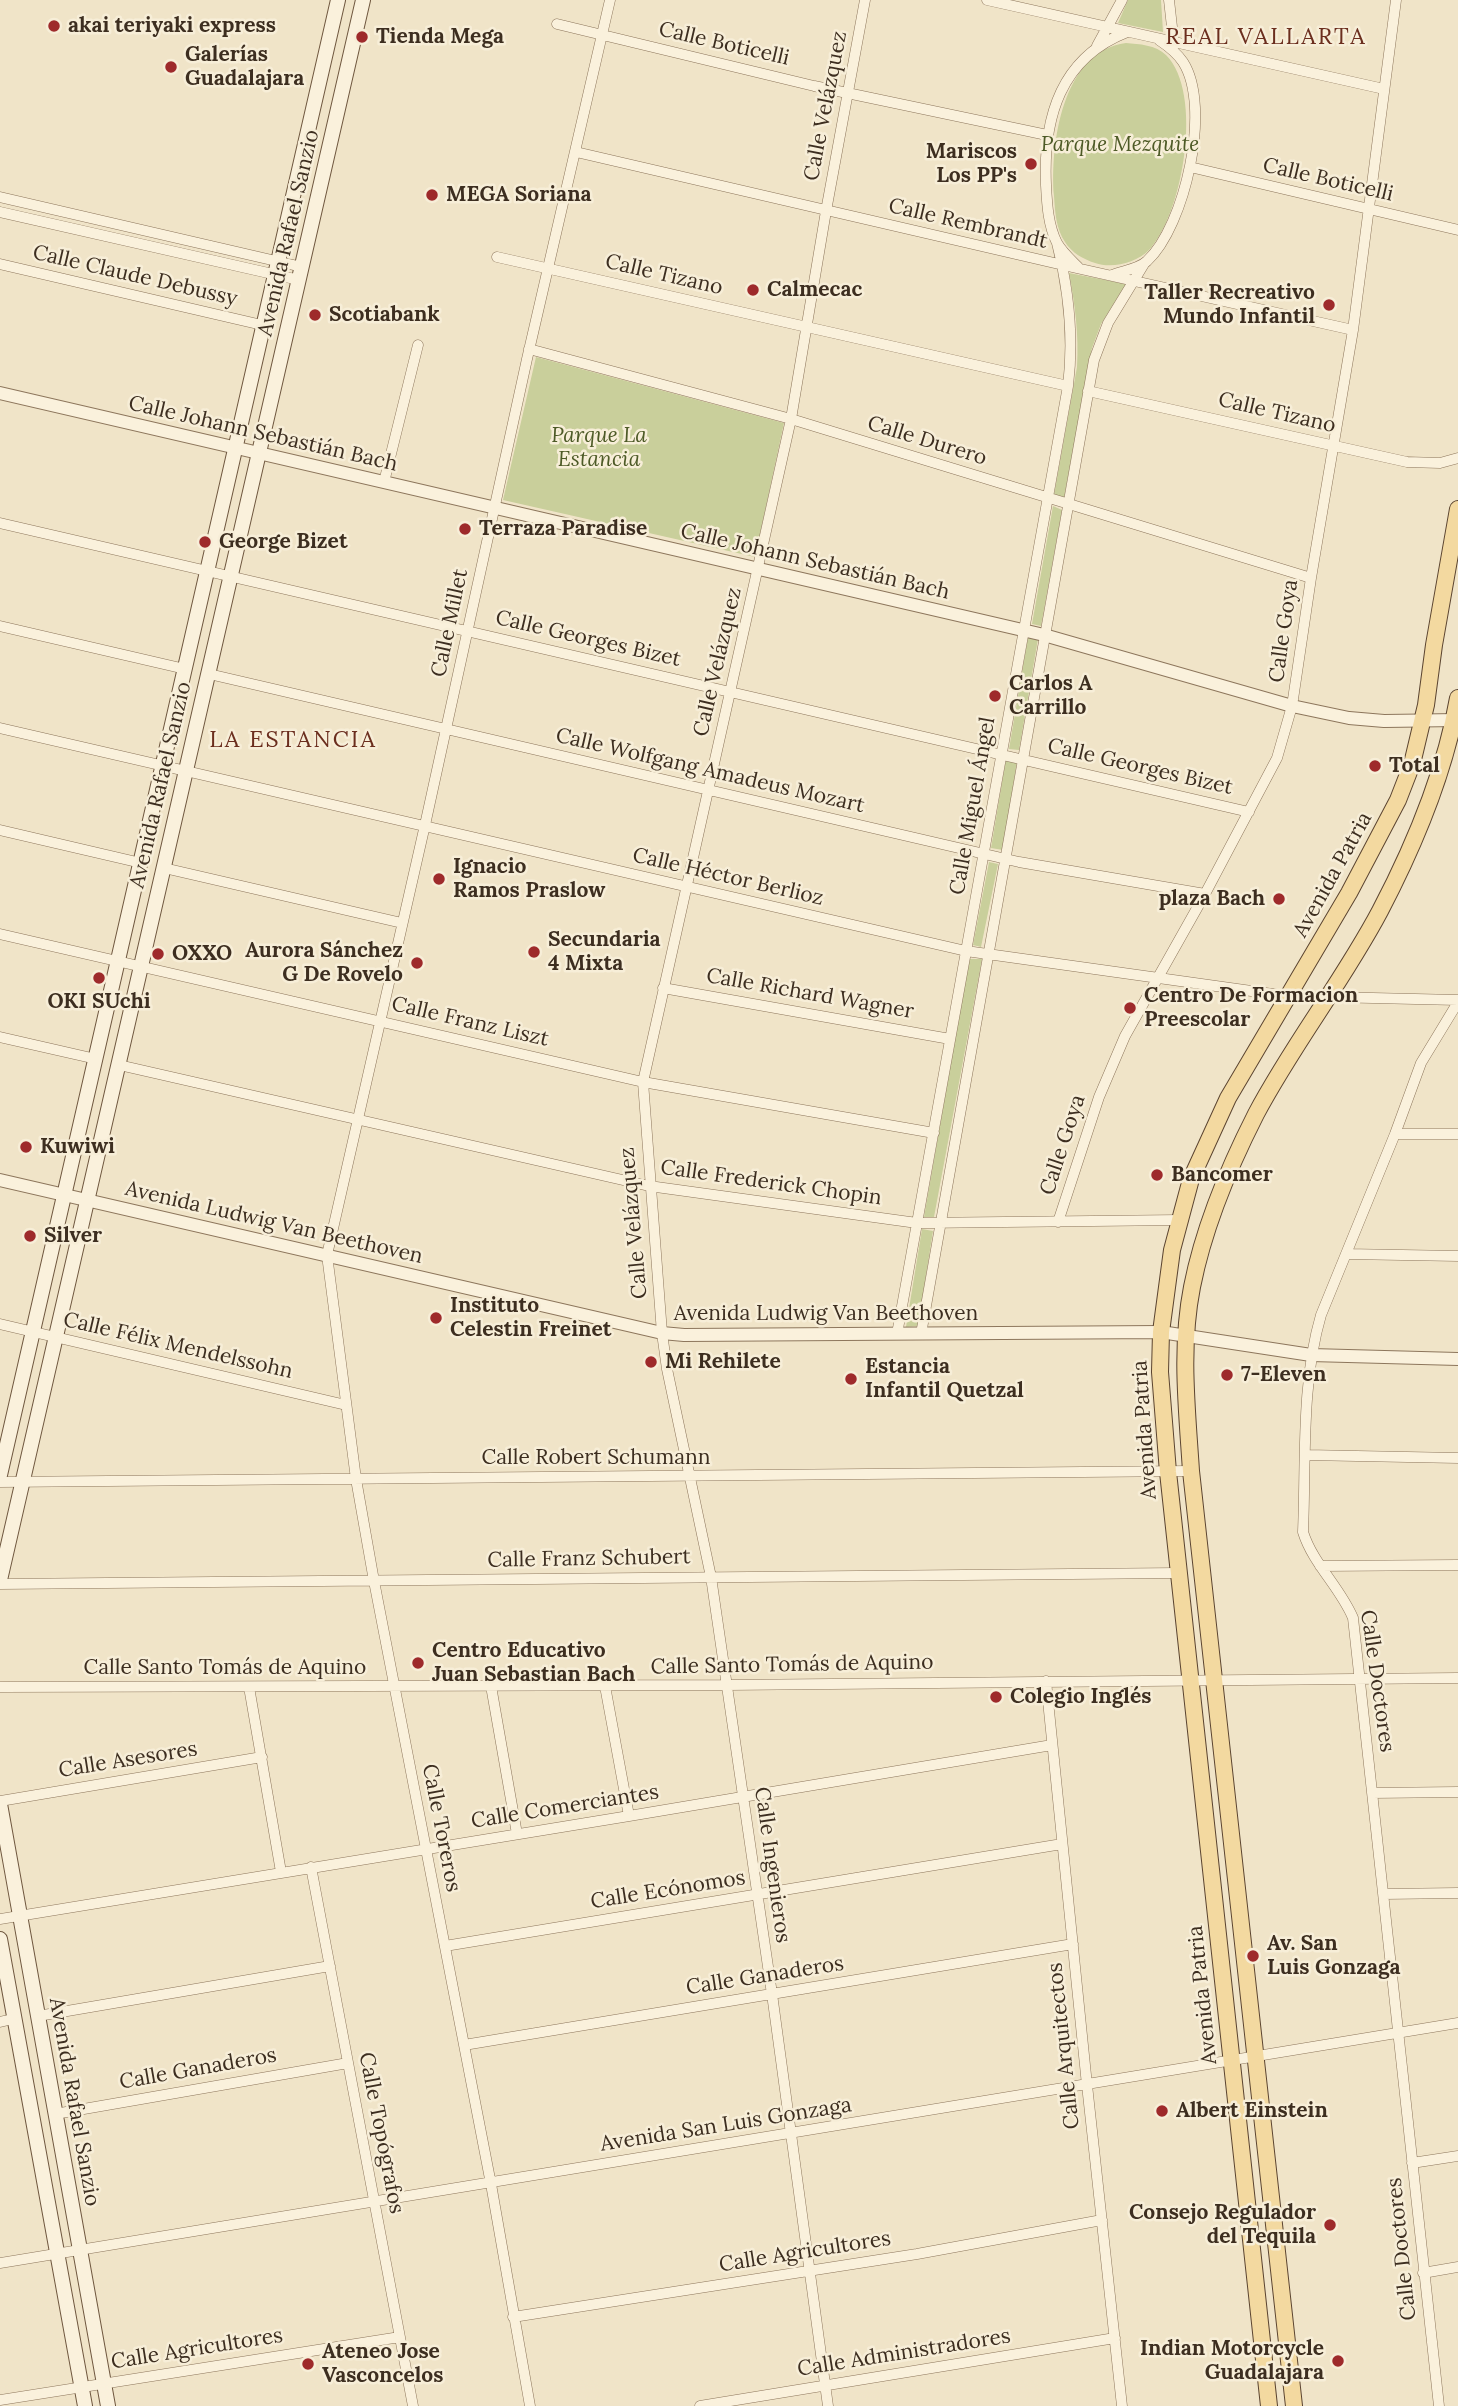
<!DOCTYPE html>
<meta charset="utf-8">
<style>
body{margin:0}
canvas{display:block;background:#f0e4c8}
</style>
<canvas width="1458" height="2406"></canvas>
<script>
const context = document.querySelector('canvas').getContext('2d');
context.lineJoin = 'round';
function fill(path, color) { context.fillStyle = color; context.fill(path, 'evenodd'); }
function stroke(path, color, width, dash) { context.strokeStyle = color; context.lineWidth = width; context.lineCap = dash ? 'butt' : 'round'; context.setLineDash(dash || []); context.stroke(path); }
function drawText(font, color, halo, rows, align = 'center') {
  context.font = font + ' Lora,serif'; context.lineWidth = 5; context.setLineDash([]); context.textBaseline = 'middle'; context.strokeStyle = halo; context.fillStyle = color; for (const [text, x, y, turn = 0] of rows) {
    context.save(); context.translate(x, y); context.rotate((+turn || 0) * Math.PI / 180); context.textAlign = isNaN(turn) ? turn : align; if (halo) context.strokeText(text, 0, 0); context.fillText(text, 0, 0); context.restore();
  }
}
const green = new Path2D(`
 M1128 0H1161L1163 32 1118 23Z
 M1126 43C1139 44 1156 45 1166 55 1204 93 1183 214 1149 250 1136 263 1112 269 1095 263 1083 259 1072 253 1065 242 1056 229 1055 212 1054 196 1050 145 1062 51 1126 43Z
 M1069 273 1126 284 1101 324 1092 348 1064 498 1054 495 1077 367C1079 334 1075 305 1069 273Z
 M536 357 784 423 755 557 503 500Z
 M1053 506 1062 510 1041 626 1032 624Z
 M1028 637 1038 639 1019 750 1009 749Z
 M1006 759 1017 761 1003 850 991 848Z
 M989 862 998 864 981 947 973 945Z
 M969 959H982L934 1217H924Z
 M922 1229 933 1231 918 1326 906 1327Z`);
const minor = new Path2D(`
 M987 0 1384 89
 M1169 0 1174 45
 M557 24 814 86 1047 135
 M1097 46 1122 0
 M576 152 1063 265 1353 330
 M1190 167 1458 230
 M0 197 302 267
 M0 212 299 280
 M497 257 1068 386
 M0 264 262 325
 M1078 267C1071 260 1062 252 1057 243 1048 225 1047 204 1046 185 1043 118 1060 58 1127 32
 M1112 275C1122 271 1139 269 1147 261 1185 226 1212 107 1183 62 1177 53 1168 46 1159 40
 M529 349 791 419 1311 578
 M1088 391 1407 462 1440 463 1458 458
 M384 482 418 345
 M0 523 1249 812
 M0 626 185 669
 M209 674 1019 862 1205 894
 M0 728 966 951 1287 996 1458 1000
 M0 830 141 863
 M164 868 402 923
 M0 934 643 1082 934 1133
 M663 988 950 1039
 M0 1037 96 1059
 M119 1065 649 1186 917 1223 1180 1220
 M1395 1134H1458
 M1058 1222 1099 1097 1125 1036 1205 894 1277 758 1292 706 1311 578 1353 330 1396 0
 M1346 1254 1458 1256
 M0 1324 346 1405
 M897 1334 1068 386C1074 337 1069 291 1057 243
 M921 1334 1094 360 1108 323 1144 264
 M1306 1455 1458 1458
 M0 1482 1191 1471
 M1320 1566 1458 1565
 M0 1584 1178 1573
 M1046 1681 1087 2085 1122 2406
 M491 1686 517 1834
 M605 1686 629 1816
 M0 1687 727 1685 1458 1678
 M249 1687 281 1872
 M1372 1793 1458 1792
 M0 1801 262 1757
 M311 1867 413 2406
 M1384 1894 1458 1893
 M0 1919 629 1816 1052 1745
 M445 1946 1062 1844
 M38 2016 330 1966
 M0 2022 13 2019
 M464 2045 1073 1944
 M55 2114 348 2063
 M1412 2163 1458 2156
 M0 2263 1458 2023
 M1423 2273 1458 2267
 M513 2317 917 2254 1102 2220
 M0 2400 400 2337
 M530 2406 491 2184 374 1581 356 1479 327 1255 425 825 527 359 610 0
 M700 2406 1115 2338
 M828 2406 772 1994 711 1577 667 1369 662 1333 643 1082 791 419 826 211 865 0
 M1439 2406 1353 1618C1340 1587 1313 1564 1303 1532 1306 1461 1301 1383 1321 1315L1395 1134 1421 1063 1458 1002`);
const tertiary = new Path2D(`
 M0 393 1044 635 1292 706 1349 718 1384 721 1458 720
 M0 1180 662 1333 684 1335 1161 1332 1311 1355 1458 1359`);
const secondary = new Path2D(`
 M0 1475 338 0
 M0 1580 363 0
 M0 1804 108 2406
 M0 1939 85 2406`);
const primary = new Path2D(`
 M1269 2406 1168 1472 1160 1372 1161 1332 1172 1250 1191 1179 1228 1098 1349 893 1398 800 1412 764 1426 705 1434 645 1458 509
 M1294 2406 1191 1471C1187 1409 1180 1348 1192 1287 1204 1226 1228 1169 1256 1114 1293 1044 1343 981 1380 911 1415 844 1445 773 1458 698`);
const markers = [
 [54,26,7,"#9e2a2b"],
 [362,37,7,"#9e2a2b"],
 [171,67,7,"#9e2a2b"],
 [1031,164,7,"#9e2a2b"],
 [432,195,7,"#9e2a2b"],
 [753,290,7,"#9e2a2b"],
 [1329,305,7,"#9e2a2b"],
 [315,315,7,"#9e2a2b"],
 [465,529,7,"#9e2a2b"],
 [205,542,7,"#9e2a2b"],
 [995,696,7,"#9e2a2b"],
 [1375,766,7,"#9e2a2b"],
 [439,879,7,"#9e2a2b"],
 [1279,899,7,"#9e2a2b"],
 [534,952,7,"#9e2a2b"],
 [158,954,7,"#9e2a2b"],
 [417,963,7,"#9e2a2b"],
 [99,978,7,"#9e2a2b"],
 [1130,1008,7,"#9e2a2b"],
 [26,1147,7,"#9e2a2b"],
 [1157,1175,7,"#9e2a2b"],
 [30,1236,7,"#9e2a2b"],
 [436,1318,7,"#9e2a2b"],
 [651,1362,7,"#9e2a2b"],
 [1227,1375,7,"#9e2a2b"],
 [851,1379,7,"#9e2a2b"],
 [418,1663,7,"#9e2a2b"],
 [996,1697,7,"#9e2a2b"],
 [1253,1956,7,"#9e2a2b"],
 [1162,2111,7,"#9e2a2b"],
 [1330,2225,7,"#9e2a2b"],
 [1338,2361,7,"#9e2a2b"],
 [308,2364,7,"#9e2a2b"]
];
const poiNames = [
 ["akai teriyaki express",68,26],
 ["Tienda Mega",376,37],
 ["Galerías",185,55],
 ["Guadalajara",185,79],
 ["Mariscos",1017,152,"right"],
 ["Los PP's",1017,176,"right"],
 ["MEGA Soriana",446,195],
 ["Calmecac",767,290],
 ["Taller Recreativo",1315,293,"right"],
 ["Mundo Infantil",1315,317,"right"],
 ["Scotiabank",329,315],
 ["Terraza Paradise",479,529],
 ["George Bizet",219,542],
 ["Carlos A",1009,684],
 ["Carrillo",1009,708],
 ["Total",1389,766],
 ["Ignacio",453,867],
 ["Ramos Praslow",453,891],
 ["plaza Bach",1265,899,"right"],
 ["Secundaria",548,940],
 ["4 Mixta",548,964],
 ["Aurora Sánchez",403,951,"right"],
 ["G De Rovelo",403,975,"right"],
 ["OXXO",172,954],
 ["Centro De Formacion",1144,996],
 ["Preescolar",1144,1020],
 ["OKI SUchi",99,1002,"center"],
 ["Kuwiwi",40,1147],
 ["Bancomer",1171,1175],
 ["Silver",44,1236],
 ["Instituto",450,1306],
 ["Celestin Freinet",450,1330],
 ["Mi Rehilete",665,1362],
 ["Estancia",865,1367],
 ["Infantil Quetzal",865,1391],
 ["7-Eleven",1241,1375],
 ["Centro Educativo",432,1651],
 ["Juan Sebastian Bach",432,1675],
 ["Colegio Inglés",1010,1697],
 ["Av. San",1267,1944],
 ["Luis Gonzaga",1267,1968],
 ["Albert Einstein",1176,2111],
 ["Consejo Regulador",1316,2213,"right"],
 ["del Tequila",1316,2237,"right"],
 ["Indian Motorcycle",1324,2349,"right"],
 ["Guadalajara",1324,2373,"right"],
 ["Ateneo Jose",322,2352],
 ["Vasconcelos",322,2376]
];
const streetNames = [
 ["Calle Boticelli",724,44,13],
 ["Calle Velázquez",826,106,-79],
 ["Calle Boticelli",1328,180,13],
 ["Calle Rembrandt",968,224,13],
 ["Avenida Rafael Sanzio",289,233,-77],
 ["Calle Tizano",664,275,13],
 ["Calle Claude Debussy",135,276,13],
 ["Calle Tizano",1277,413,13],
 ["Calle Johann Sebastián Bach",263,434,13],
 ["Calle Durero",927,441,17],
 ["Calle Johann Sebastián Bach",815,562,13],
 ["Calle Millet",450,623,-78],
 ["Calle Goya",1284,631,-82],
 ["Calle Georges Bizet",588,639,13],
 ["Calle Velázquez",718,662,-77],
 ["Calle Georges Bizet",1140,767,13],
 ["Calle Wolfgang Amadeus Mozart",710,771,13],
 ["Avenida Rafael Sanzio",161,785,-77],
 ["Calle Miguel Ángel",973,806,-80],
 ["Avenida Patria",1333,875,-61],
 ["Calle Héctor Berlioz",728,877,13],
 ["Calle Richard Wagner",810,994,10],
 ["Calle Franz Liszt",470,1022,13],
 ["Calle Goya",1063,1145,-72],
 ["Calle Frederick Chopin",771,1183,8],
 ["Avenida Ludwig Van Beethoven",274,1223,13],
 ["Calle Velázquez",634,1223,-95],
 ["Avenida Ludwig Van Beethoven",826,1314],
 ["Calle Félix Mendelssohn",178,1346,13],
 ["Avenida Patria",1145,1430,-94],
 ["Calle Robert Schumann",596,1458],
 ["Calle Franz Schubert",589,1559,-1],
 ["Calle Santo Tomás de Aquino",792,1665,-1],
 ["Calle Santo Tomás de Aquino",225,1668],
 ["Calle Doctores",1377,1681,82],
 ["Calle Asesores",128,1760,-9],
 ["Calle Comerciantes",565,1807,-9],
 ["Calle Toreros",441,1828,79],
 ["Calle Ingenieros",772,1865,82],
 ["Calle Ecónomos",668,1890,-9],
 ["Calle Ganaderos",765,1976,-9],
 ["Avenida Patria",1203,1995,-96],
 ["Calle Arquitectos",1064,2046,-96],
 ["Calle Ganaderos",198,2069,-10],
 ["Avenida Rafael Sanzio",74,2102,80],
 ["Avenida San Luis Gonzaga",726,2125,-9],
 ["Calle Topógrafos",381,2133,79],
 ["Calle Doctores",1402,2249,-96],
 ["Calle Agricultores",805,2252,-9],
 ["Calle Agricultores",197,2349,-9],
 ["Calle Administradores",904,2353,-9]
];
const parkNames = [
 ["Parque Mezquite",1120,145],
 ["Parque La",599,436],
 ["Estancia",599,460]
];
const neighbourhoodNames = [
 ["REAL VALLARTA",1266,37],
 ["LA ESTANCIA",293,740]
];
fill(green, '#c9cf9b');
stroke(minor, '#8d765c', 11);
stroke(tertiary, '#8d765c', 14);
stroke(secondary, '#6f573f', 16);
stroke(primary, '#5b4430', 18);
stroke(minor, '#faf1dc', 10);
stroke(tertiary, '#faf1dc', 12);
stroke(secondary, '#faf1dc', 14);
stroke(primary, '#f3d9a0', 16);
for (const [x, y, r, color] of markers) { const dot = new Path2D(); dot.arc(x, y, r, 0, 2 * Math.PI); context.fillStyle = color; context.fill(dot); stroke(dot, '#f7eed8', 2.5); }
drawText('bold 21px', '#3d2e20', '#f7eed8', poiNames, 'left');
drawText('21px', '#3d2e20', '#f7eed8', streetNames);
drawText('italic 21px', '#4d5a26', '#f7eed8', parkNames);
context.letterSpacing = '2px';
drawText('23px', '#6b2e1e', '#f7eed8', neighbourhoodNames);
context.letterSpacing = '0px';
</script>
